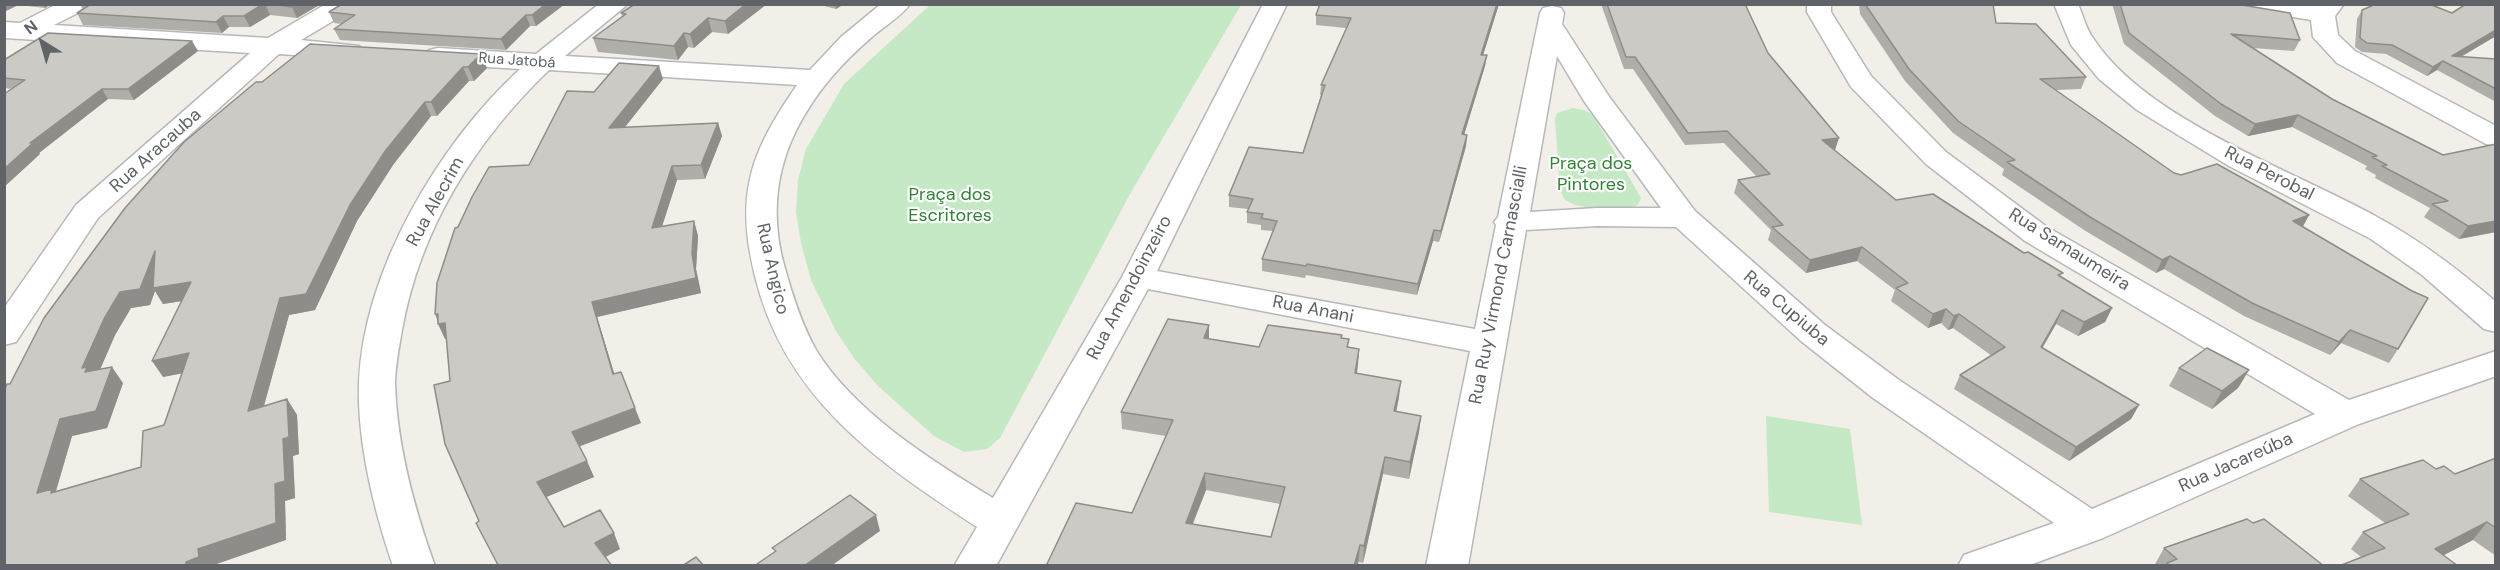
<!DOCTYPE html>
<meta charset="utf-8">
<style>
body{margin:0}
#map{position:relative;width:2500px;height:570px;overflow:hidden;background:#f1efe8;font-family:"DM Sans",sans-serif}
canvas{display:block}
.frame{position:absolute;inset:0;border:6px solid #5f6368;pointer-events:none}
.north{position:absolute;left:12px;top:12px;width:60px;height:60px;-webkit-text-stroke:4px #fff;paint-order:stroke;rotate:323deg;font-size:16px;font-weight:700;line-height:24px;text-align:center;color:#5f6368}
.north::after{content:'';display:block;margin:auto;width:21px;height:27px;background:#5f6368;clip-path:polygon(50% 0,100% 100%,50% 72%,0 100%)}
</style>
<div id="map">
<canvas width="2500" height="570"></canvas>
<div class="frame"></div>
<div class="north">N</div>
</div>
<script>
const context = document.querySelector('canvas').getContext('2d');
context.lineJoin = 'round';
function fill(path, color) { context.fillStyle = color; context.fill(path, 'evenodd'); }
function stroke(path, color, width, dash) { context.strokeStyle = color; context.lineWidth = width; context.lineCap = dash ? 'butt' : 'round'; context.setLineDash(dash || []); context.stroke(path); }
function drawText(font, color, halo, rows, align = 'center') {
  context.font = font + ' "DM Sans",sans-serif'; context.lineWidth = 4.5; context.setLineDash([]); context.textBaseline = 'middle'; context.strokeStyle = halo; context.fillStyle = color; for (const [text, x, y, turn = 0] of rows) {
    context.save(); context.translate(x, y); context.rotate((+turn || 0) * Math.PI / 180); context.textAlign = isNaN(turn) ? turn : align; if (halo) context.strokeText(text, 0, 0); context.fillText(text, 0, 0); context.restore();
  }
}
const green = new Path2D(`
 M930 5H1241L1130 194 1000 438 987 449 964 452 934 436 878 386 854 358 836 331 811 280 801 243 796 212 798 180 806 149 844 84Z
 M1573 108 1584 110 1593 115 1641 198C1639 203 1638 206 1632 208 1620 213 1575 208 1565 200 1563 197 1562 194 1560 191L1555 119 1557 113Z
 M1766 416 1850 429 1862 525 1769 512Z`);
const minor = new Path2D(`
 M57 4H89L86 9 54 25 268 38 326 4H356L353 9 301 40 359 46 363 51 359 56 350 59 279 54 98 218 16 342 4 345V308L76 205 250 53 4 38V22L20 23Z
 M599 4H628L565 56 810 70 841 37 881 4H910C901 17 884 26 872 37 845 60 821 86 804 116 776 163 770 213 784 265 792 294 801 323 816 350 854 412 932 461 993 498L1122 277 1263 4H1287L1157 271 1475 329 1496 225 1494 222 1498 217 1540 13 1543 8 1552 6 1561 8 1564 13 1562 24 1610 98 1695 211 1825 325 1899 380 2092 509 2315 414 2025 241 1926 164 1851 87 1807 12V4H1831V12L1871 76 1946 152 2047 227 2349 400 2496 351V376L2359 424 2103 538 2027 566H1958L1964 555 2054 523 1873 398 1801 341 1676 227 1597 226 1526 230 1468 566H1426L1470 351 1148 289 996 566H954L977 527C877 462 784 397 755 276 735 194 750 153 797 85L549 70C475 141 420 229 402 330 399 348 395 367 395 384 397 446 414 508 435 566H393C374 510 357 442 359 382 364 269 439 144 520 69L438 64 429 62 425 56 429 50 438 48 536 54ZM1557 56 1584 101 1661 208H1597L1530 212Z
 M2054 4H2078C2083 15 2086 29 2093 38 2146 120 2293 170 2377 217 2420 240 2459 270 2496 302V332L2484 329 2422 275 2371 239 2229 166 2137 110 2099 79 2071 45Z
 M2245 4H2344L2335 16 2338 35 2355 51 2496 126V146L2486 144 2337 63 2313 37 2311 20 2257 11 2248 9Z`);
const wall = new Path2D(`
 M4 4H51L45 8 18 5 4 12Z
 M80 4H321L297 18 270 15 250 27H229L222 33 83 25 77 13 83 10Z
 M565 4 536 26H530L506 50 340 40 334 29 342 24 334 23 329 12Z
 M767 4 728 34 712 32 694 48 688 47 678 60 598 52 593 38 622 16 621 13Z
 M816 4H844L836 9Z
 M1320 4H1499L1483 55H1487L1485 66 1464 135H1467L1466 146 1439 242 1433 241 1417 295 1306 275 1305 278 1262 271V259L1273 231 1261 230V225L1247 223V212L1248 209 1229 207V195L1303 153 1321 95H1320L1321 85 1346 28 1316 25V15Z
 M1601 4H1745L1768 53 1835 150 1896 200 2024 253 2112 308 2105 322 2078 336 2056 324 2042 348 2139 405 2131 419 2069 461 1954 389 1960 375 1992 356 1953 328 1948 330 1941 323 1928 328 1891 301 1895 290 1857 261 1806 273 1768 240 1771 230 1734 193 1738 180 1757 177 1724 143 1685 145 1633 69H1624Z
 M1859 4H1993L1996 23 2086 77 2081 89 2056 90 2174 173 2309 215 2303 226 2398 349 2389 363 2341 343 2330 355 2244 316 2164 269 2156 273 2084 230 2002 175 2004 169 1953 133 1905 81 1860 14Z
 M2112 4H2236L2300 40 2294 51 2252 48 2332 99 2443 155 2496 144V232L2459 239 2424 217 2430 208 2375 178 2376 175 2365 169 2367 166 2292 127 2248 136 2215 116 2124 44Z
 M2496 4V36L2461 57 2496 59V102L2437 70 2427 76 2386 54 2362 52 2355 47 2357 19 2362 10 2452 13Z
 M310 44 487 68 474 81H469L437 116H431L393 165 357 221 315 310 289 315 264 406 287 399 297 415 299 454 293 456 295 498 285 501 286 540 4 566 10 384 262 82ZM155 291 163 304 182 301 163 377 182 373 164 425 141 467 56 491 72 436 107 428 123 383 100 369 115 335 131 308 150 305Z
 M198 51 134 100 108 99 39 153 40 154 4 187V94L13 89 4 88V60Z
 M663 79 625 127 718 123 722 136 705 179 677 180 662 226 694 221 698 236 696 269 701 293 597 317 614 374 641 423 579 446 594 477 546 497 564 527 620 549 605 557 498 565 479 521 450 381 446 339H445L458 227 529 165 594 92Z
 M1209 325V339L1259 347 1342 338 1349 347 1359 349 1357 374 1399 397 1396 412 1421 416 1419 432 1409 479 1383 474 1363 563 1132 513 1166 436 1122 429 1121 412ZM1206 490 1280 504 1271 537 1193 524Z
 M2179 368 2249 370 2238 388 2212 409 2169 386Z
 M2496 458V556L2473 540 2443 555 2361 557 2351 549 2363 532 2385 523 2348 496 2360 479 2436 469 2455 474Z
 M2253 523 2324 566H2154L2164 548Z`);
const shadedWall = new Path2D(`
 M4 4H18V5L4 12Z
 M43 4H51L45 8Z
 M263 4H265L270 15 250 27 244 16Z
 M297 4H321L297 18 292 7Z
 M546 4H565L536 26 532 15Z
 M746 4H767L728 34 725 21Z
 M835 4H844L836 9Z
 M1497 4H1499L1480 65 1481 55Z
 M526 15 530 26 506 50 501 39Z
 M223 16 229 27 222 33 216 22Z
 M708 18 712 32 694 48 690 34Z
 M2496 30V36L2448 64 2452 56Z
 M684 33 688 47 678 60 674 46Z
 M192 41 198 51 134 100 128 89Z
 M481 54 487 68 474 81 468 67Z
 M1487 55 1485 66 1461 145 1462 134Z
 M2443 61 2437 70 2427 76 2433 67Z
 M659 66 663 79 614 141 609 128Z
 M463 67 469 81 437 116 431 102Z
 M102 89 108 99 39 153 40 154 4 187V169L30 143Z
 M425 102 431 116 393 165 357 221 315 310 289 315 258 427 248 411 280 298 350 205 386 150Z
 M2298 115 2292 127 2248 136 2255 124Z
 M718 123 722 136 705 179 701 165Z
 M1467 135 1466 146 1439 242 1441 231Z
 M1839 138 1835 150 1822 140Z
 M672 166 677 180 657 242 652 228Z
 M2309 215 2302 228 2293 221Z
 M694 221 698 236 696 269 701 293 597 317 619 389 613 374 592 302 692 254Z
 M2496 221V232L2459 239 2468 226Z
 M1434 230 1433 241 1417 295 1418 284Z
 M1862 247 1857 261 1806 273 1810 260Z
 M155 251 191 282 201 298 163 304 155 291 150 305 131 308 115 335 96 379V389L82 368 104 319 120 292Z
 M2170 256 2164 269 2156 273 2162 260Z
 M2112 308 2105 322 2078 336 2084 322Z
 M1946 309 1941 323 1928 328 1933 314Z
 M2062 310 2056 324 2035 361 2041 347Z
 M435 314H438L445 323 452 338 445 339 438 324H439Z
 M1959 314 1953 328 1948 330 1954 316Z
 M1209 325V342L1204 338Z
 M2350 330 2341 343 2330 355 2339 342Z
 M1359 349 1358 365 1354 390 1355 373Z
 M189 353 200 370 163 377 152 361Z
 M112 367 123 383 107 428 72 436 55 494 37 493 60 419Z
 M2249 370 2238 388 2212 409 2222 391Z
 M1401 381 1399 397 1393 428 1394 411Z
 M287 399 297 415 299 454 293 456 295 498 285 501 286 540 211 566H186V562L198 549 275 484 283 439Z
 M2139 405 2131 419 2069 461 2076 447Z
 M635 408 641 423 578 447 572 432Z
 M1421 416 1419 432 1409 479 1410 462Z
 M1385 457 1383 474 1363 563 1364 546Z
 M587 461 594 477 544 498 537 482Z
 M1205 473 1206 490 1186 540V523Z
 M876 515 880 531 831 566H804Z
 M2487 522 2473 540 2423 566 2435 549Z
 M614 533 620 549 602 559 595 543Z
 M1360 545 1358 566H1354Z`);
const building = new Path2D(`
 M91 4H263L244 16H223L216 22 77 13Z
 M272 4H297L292 7Z
 M342 4H546L532 15H526L501 39 334 29 355 15 329 12Z
 M635 4H746L725 21 708 18 690 34 684 33 674 46 593 38 626 14 621 13Z
 M1320 4H1497L1481 55H1487L1462 134 1467 135 1441 231 1434 230 1418 284 1307 264 1306 266 1262 259 1277 221 1261 218 1263 214 1247 212 1253 199 1229 195 1249 147 1303 153 1325 85H1321L1351 18 1316 15Z
 M1607 4H1745L1768 53 1839 138 1822 140 1896 200 1933 194 2024 253 2028 252 2063 273 2058 275 2112 308 2084 322 2062 310 2041 347 2139 405 2076 447 1960 375 2005 347 1959 314 1954 316 1946 309 1933 314 1896 288 1908 283 1862 247 1810 260 1772 227 1783 225 1738 180 1770 174 1727 131 1688 133 1635 57H1626Z
 M1865 4H1993L1996 23 2036 24 2086 77 2040 79 2174 173 2181 175 2217 164 2309 215 2293 221 2412 291 2428 298 2398 349 2350 330 2339 342 2252 303 2170 256 2162 260 2090 217 2007 162 2015 160 1958 121 1909 69Z
 M2120 4H2236L2290 13 2300 40 2231 34 2332 99 2443 155 2496 144V221L2468 226 2432 204 2448 201 2382 166 2387 165 2372 157 2377 156 2298 115 2255 124 2221 104 2129 33Z
 M2376 4H2429L2452 13 2466 4H2496V30L2452 56 2496 59V89L2443 61 2433 67 2392 45 2367 43 2360 38 2362 10Z
 M48 33 192 41 128 89H102L30 143H33L4 169V94L25 80 4 78V60Z
 M310 44 481 54 468 67H463L431 102H425L386 150 350 205 306 294 280 298 248 411 287 399 289 437 283 439 285 481 275 484 276 523 198 549 199 557 186 562V566H4V391L7 384H10L44 318 125 208 184 142 256 82H262ZM155 251 153 288 191 282 152 361 189 353 164 425 143 431 141 467 51 493 52 489 37 493 60 419 96 411 112 367 85 372 87 367 82 368 104 319 120 292 140 289Z
 M619 63 659 66 609 128 718 123 701 165 672 166 652 228 694 221 692 254 696 278 592 302 613 374 621 372 635 408 572 432 587 461 537 482 564 527 600 510 614 533 595 543 612 566H497L498 565 476 523 479 521 445 444 434 385 450 381 445 323 438 324V314H435L437 283 455 228 458 227 472 197 489 167 529 165 567 91 594 92Z
 M1168 319 1209 325 1204 338 1259 347 1268 325 1342 335 1341 338 1349 339 1347 347 1359 349 1355 373 1401 381 1394 411 1421 416 1410 462 1385 457 1364 546 1360 545 1354 566H1046L1076 503 1132 513 1173 420 1121 412ZM1205 473 1285 487 1271 537 1186 523Z
 M2207 348 2249 370 2222 391 2179 368Z
 M2496 458V528L2487 522 2435 549 2458 566H2339L2385 548 2363 532 2409 514 2360 479 2423 460 2436 469 2444 466 2455 474Z
 M850 495 876 515 804 566H754L776 551 772 548Z
 M2247 519 2253 523 2264 519 2324 566H2170L2167 563 2177 559 2164 548Z
 M696 557 704 566H682Z`);
const farStreetnames = [
 ["Rua Jatobá",517,61,4]
];
const streetNames = [
 ["Rua Aracauba",156,151,-42],
 ["Rua Perobal",2269,174,27],
 ["Rua Alecrim",436,202,-61],
 ["Rua Samaumeira",2069,250,32],
 ["Rua Angico",772,269,77],
 ["Rua Ruy Virmond Carnascialli",1499,285,-79],
 ["Rua Amendoinzeiro",1130,288,-62],
 ["Rua Cupiuba",1786,309,40],
 ["Rua Anani",1313,310,11],
 ["Rua Jacareúba",2236,463,-24]
];
const parkNames = [
 ["Praça dos",1591,164],
 ["Pintores",1591,185],
 ["Praça dos",950,195],
 ["Escritores",950,216]
];
fill(green, '#c5e8c5');
stroke(minor, '#b5b8bc', 3);
fill(minor, '#fff');
fill(wall, '#afaea9');
fill(shadedWall, '#8f8d8a');
fill(building, '#cccac5');
stroke(building, '#8f8d8a', 1.5);
drawText('15px', '#5f6368', '#fff', farStreetnames);
drawText('18px', '#5f6368', '#fff', streetNames);
drawText('18px', '#348238', '#fff', parkNames);
</script>
